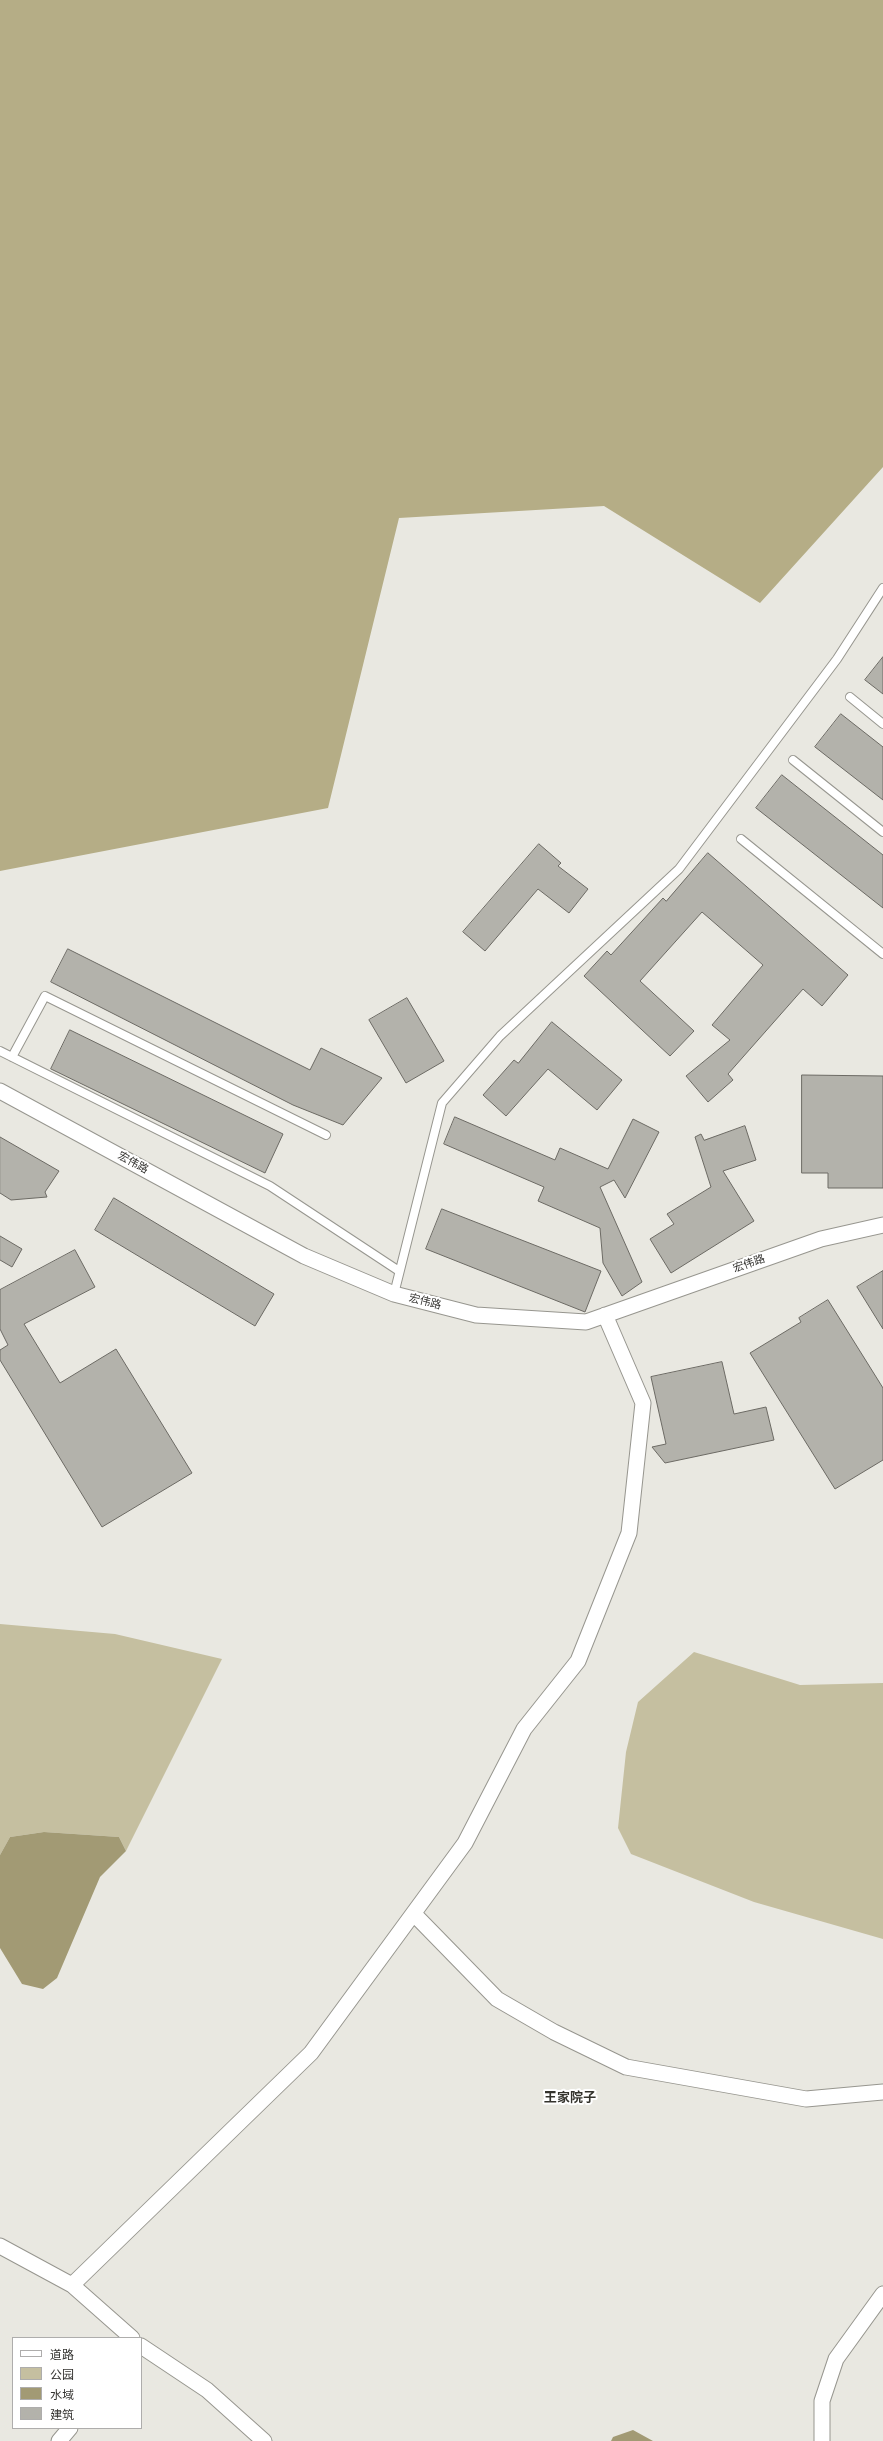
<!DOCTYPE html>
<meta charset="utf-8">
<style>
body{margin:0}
#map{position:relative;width:883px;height:2441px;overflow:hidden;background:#e9e8e1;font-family:Helvetica,"Noto Sans SC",sans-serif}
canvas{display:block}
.legend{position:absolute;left:12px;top:2337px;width:130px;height:92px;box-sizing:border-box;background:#fff;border:1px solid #aeadac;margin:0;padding:5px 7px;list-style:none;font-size:12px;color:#343330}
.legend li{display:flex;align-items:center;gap:8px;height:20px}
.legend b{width:20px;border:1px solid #aeadac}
</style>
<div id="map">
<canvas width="883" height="2441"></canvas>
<ul class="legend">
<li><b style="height:5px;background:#fff"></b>道路</li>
<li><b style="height:11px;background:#c5bfa0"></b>公园</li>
<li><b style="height:11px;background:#a29a74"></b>水域</li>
<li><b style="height:11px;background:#b3b2ab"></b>建筑</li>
</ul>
</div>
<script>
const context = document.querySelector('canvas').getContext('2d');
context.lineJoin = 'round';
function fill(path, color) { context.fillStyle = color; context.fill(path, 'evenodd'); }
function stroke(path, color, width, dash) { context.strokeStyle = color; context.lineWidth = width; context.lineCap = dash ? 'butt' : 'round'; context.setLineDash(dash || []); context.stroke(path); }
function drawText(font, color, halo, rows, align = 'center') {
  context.font = font + ' Helvetica,"Noto Sans SC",sans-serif'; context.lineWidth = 4; context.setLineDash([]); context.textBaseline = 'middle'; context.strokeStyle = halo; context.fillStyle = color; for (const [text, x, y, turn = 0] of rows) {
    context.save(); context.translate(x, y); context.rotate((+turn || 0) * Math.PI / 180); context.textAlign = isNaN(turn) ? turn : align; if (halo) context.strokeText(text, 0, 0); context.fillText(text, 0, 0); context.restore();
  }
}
const green = new Path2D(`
 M0 1624 115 1634 222 1659 126 1851 119 1837 44 1832 10 1837 0 1855Z
 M694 1652 800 1685 883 1683V1939L754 1902 631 1854 618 1828 626 1752 638 1702Z`);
const forest = new Path2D(`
 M0 0H883V467L760 603 604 506 399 518 328 808 0 871Z`);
const water = new Path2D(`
 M44 1832 119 1837 126 1851 100 1877 57 1978 43 1989 22 1984 0 1948V1855L10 1837Z
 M633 2430 653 2441H611L613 2437Z`);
const building = new Path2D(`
 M883 657V694L865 680Z
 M841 714 883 747V800L815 747Z
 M782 775 883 855V908L756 808Z
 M539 844 561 863 558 866 588 889 569 913 538 889 485 951 463 932Z
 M708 853 848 975 822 1006 803 989 728 1074 733 1080 708 1102 686 1076 730 1040 712 1025 763 965 702 912 640 981 694 1031 670 1056 584 976 607 951 611 955 663 898 666 901Z
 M68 949 310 1070 321 1048 382 1078 343 1125 293 1105 51 982Z
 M407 998 444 1061 406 1083 369 1020Z
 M552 1022 622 1080 597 1110 548 1069 506 1116 483 1095 514 1060 518 1063Z
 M70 1030 283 1134 265 1173 51 1069Z
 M802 1075 883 1076V1188H828V1173H802Z
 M455 1117 555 1160 560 1148 608 1169 633 1119 659 1132 625 1198 614 1180 600 1187 642 1282 622 1296 603 1263 600 1228 538 1201 544 1187 444 1144Z
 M745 1126 756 1160 723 1171 754 1221 671 1273 650 1239 674 1224 667 1214 711 1187 695 1137 701 1134 704 1140Z
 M0 1137 59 1171 45 1192 47 1197 11 1200 0 1193Z
 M114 1198 274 1294 255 1326 95 1230Z
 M442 1209 601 1271 585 1312 426 1249Z
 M0 1236 22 1249 12 1267 0 1260Z
 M75 1250 95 1287 24 1324 60 1383 116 1349 192 1473 102 1527 0 1360V1350L8 1345 0 1329V1290Z
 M883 1271V1329L857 1287Z
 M828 1300 883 1388V1460L835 1489 750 1353 801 1322 799 1318Z
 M722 1362 734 1414 766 1407 774 1440 665 1463 652 1447 666 1444 651 1377Z`);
const lane = new Path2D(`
 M850 697 883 724
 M793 760 883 832
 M741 839 883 954
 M0 1051 270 1186 399 1271
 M12 1057 45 996 326 1135
 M394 1294 442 1103 500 1036 679 869 837 659 883 588`);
const street = new Path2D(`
 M0 1091 304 1256 394 1294 476 1315 586 1322 821 1239 883 1225
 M414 1914 497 1999 554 2032 626 2067 806 2099 883 2092
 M0 2246 72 2285 132 2338
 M72 2285 311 2053 465 1843 524 1729 578 1661 629 1533 643 1403 605 1315
 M141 2346 207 2390 264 2441
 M59 2441 70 2428
 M822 2441V2401L836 2359 883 2294`);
const streetNames = [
 ["宏伟路",133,1163,29],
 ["宏伟路",749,1264,-19],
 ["宏伟路",425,1302,14]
];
const quarterNames = [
 ["王家院子",570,2098]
];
fill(green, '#c5bfa0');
fill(forest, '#b5ad86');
fill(water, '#a29a74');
fill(building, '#b3b2ab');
stroke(building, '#6c6a64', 1);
stroke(lane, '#97968f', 10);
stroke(street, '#97968f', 17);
stroke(lane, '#fff', 8);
stroke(street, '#fff', 15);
drawText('11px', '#343330', '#fff', streetNames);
drawText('bold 13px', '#34332d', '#fff', quarterNames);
</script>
